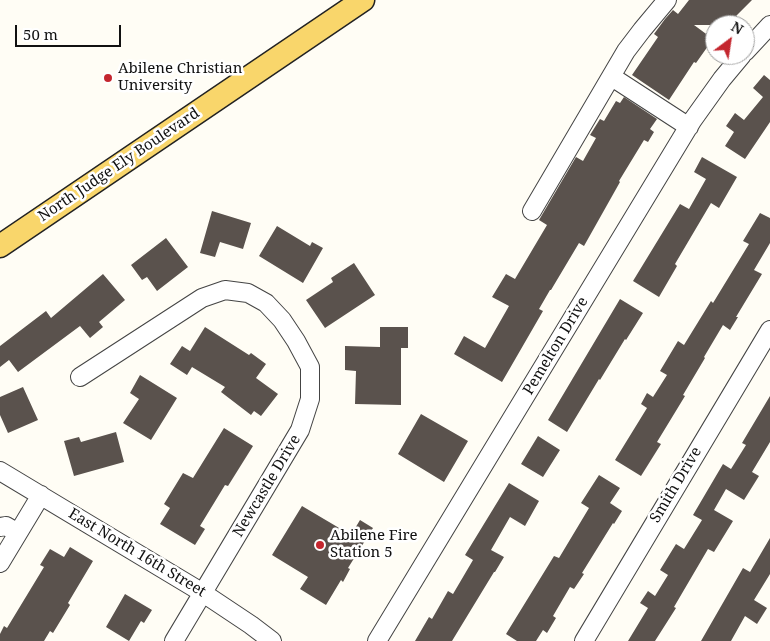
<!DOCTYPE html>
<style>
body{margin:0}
#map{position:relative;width:770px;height:641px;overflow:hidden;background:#fffdf5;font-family:"Noto Serif",serif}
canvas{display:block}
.north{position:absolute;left:705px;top:15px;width:50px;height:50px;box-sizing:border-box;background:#fff;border:1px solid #a0a0a0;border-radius:50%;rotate:31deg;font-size:14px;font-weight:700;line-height:20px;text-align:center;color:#111}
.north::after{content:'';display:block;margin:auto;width:18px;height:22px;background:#c4262e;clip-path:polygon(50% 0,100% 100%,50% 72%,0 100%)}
.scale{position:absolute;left:15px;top:25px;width:106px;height:22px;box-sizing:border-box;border:2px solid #111;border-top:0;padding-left:6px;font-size:15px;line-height:18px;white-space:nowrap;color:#111;-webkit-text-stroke:4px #fff;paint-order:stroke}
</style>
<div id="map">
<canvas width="770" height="641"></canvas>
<div class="north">N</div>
<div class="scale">50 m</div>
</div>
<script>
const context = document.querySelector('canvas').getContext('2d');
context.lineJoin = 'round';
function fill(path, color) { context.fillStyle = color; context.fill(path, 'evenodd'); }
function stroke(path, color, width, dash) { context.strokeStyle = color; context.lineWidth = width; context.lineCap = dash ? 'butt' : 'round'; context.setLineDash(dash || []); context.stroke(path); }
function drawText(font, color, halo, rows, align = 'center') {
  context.font = font + ' "Noto Serif",serif'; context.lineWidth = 5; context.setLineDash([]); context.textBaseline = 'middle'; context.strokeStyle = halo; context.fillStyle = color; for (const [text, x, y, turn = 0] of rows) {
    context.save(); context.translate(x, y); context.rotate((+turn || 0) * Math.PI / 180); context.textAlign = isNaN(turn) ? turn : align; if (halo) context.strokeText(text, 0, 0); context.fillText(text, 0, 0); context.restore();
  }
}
const building = new Path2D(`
 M689 0H752L737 15 729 25H694L713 39 696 63 694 62 669 100 632 75 658 37 654 34 665 19 673 10 678 14Z
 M764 75 770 80V122L745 159 725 146 734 132 726 126 735 113 744 120 763 97 753 88Z
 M624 97 657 119 650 129 654 132 648 142 644 140 619 181 620 182 584 246 579 243 551 290H550L539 309 543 311 502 382 454 354 464 336 485 348 509 306 492 297 506 274 515 279 547 225 539 220 576 157 583 161 596 138 590 135 600 119 604 121 616 101 620 103Z
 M702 157 737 177 719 208 711 203 675 264 677 266 659 297 633 281 680 204 689 209 706 179 694 172Z
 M212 211 251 223 243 249 220 242 215 257 200 253Z
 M760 213 770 218V243L754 270 762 274 736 317H738L730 330 723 325 704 357 705 358 683 395 685 396 657 442 661 444 641 476 615 460 647 408 641 404 647 393 653 397 667 375 660 371 678 341 684 345 711 301 713 303 749 244 743 241Z
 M277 226 310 246 312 242 323 248 303 283 259 256Z
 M166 238 188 267 157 291 147 277 142 280 131 265Z
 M354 263 375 295 325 328 306 300 333 282 331 278Z
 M103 274 125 300 99 322 103 327 90 338 80 326 18 372 9 360 0 367V346L46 311 51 318Z
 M620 299 643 313 626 340 625 339 600 380 599 379 567 432 548 420Z
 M205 327 249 355 251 353 266 364 256 378 278 394 261 416 254 411 251 415 221 392 225 387 192 367 187 375 170 364 182 346 190 351Z
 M380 327H408V348H401V405L355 404 356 371 345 370V346L380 347Z
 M140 375 177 398 151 440 123 423 139 399 130 393Z
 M23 387 38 420 8 433 0 415V397Z
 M770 396V442L752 472 759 476 744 500 726 489 714 510 733 521 714 552 708 549 674 607 676 608 655 641H628L648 608 640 603 648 591 655 596 668 575 660 570 676 544 684 549 702 520 693 515 723 464 731 469 746 445 742 443Z
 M421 414 468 441 444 482 398 454Z
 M224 428 253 446 228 486 225 485 200 526 205 529 195 545 160 524 170 508 164 504 183 473 193 478Z
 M116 432 124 462 74 476 64 441 79 437 81 442Z
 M538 436 560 450 543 477 521 464Z
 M599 475 620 488 610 503 622 511 614 524 613 523 582 573 584 574 574 589 570 587 553 616 556 618 547 633 543 630 536 641H517L506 634 554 556 559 558 589 508 581 503Z
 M509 483 539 501 525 526 510 517 491 550 504 557 495 572H494L452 641H415L429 617 432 619 448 591 453 594 473 560 465 555Z
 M302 506 351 535 360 520 373 528 348 568 350 569 343 582 341 580 326 605 300 589 308 577 272 555Z
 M770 538V574L754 600 767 608 757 624 745 616 731 641H701L743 568 750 572Z
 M70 547 93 561 68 603 70 605 53 633 50 631 44 641H0V634L4 626 7 628 44 567 40 565 50 549 64 557Z
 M125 594 152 610 144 623 141 621 129 641 106 627Z`);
const minor = new Path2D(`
 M745 52 770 25
 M612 77 689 127
 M532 211 626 51 642 30 667 0
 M80 377 202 298 225 290 248 293 266 303 282 320 296 341 310 367V399L300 430 174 641
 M0 471 203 593 251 625 272 641
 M0 527 6 526 18 533
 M0 563 41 495
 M377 641 692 121 722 79 742 55
 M584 641 770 330`);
const major = new Path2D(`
 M0 246 363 0`);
const markers = [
 [108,78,5,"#c4262e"],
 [320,545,5,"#c4262e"]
];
const poiNames = [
 ["Abilene Christian",118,69],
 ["University",118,86],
 ["Abilene Fire",330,536],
 ["Station 5",330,553]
];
const streetNames = [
 ["North Judge Ely Boulevard",119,165,-34],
 ["Pemelton Drive",556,346,-59],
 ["Smith Drive",676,485,-59],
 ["Newcastle Drive",267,486,-59],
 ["East North 16th Street",137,553,31]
];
fill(building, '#5a524d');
stroke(minor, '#444', 20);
stroke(major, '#222', 25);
stroke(minor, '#fff', 18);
stroke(major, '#f9d66b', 22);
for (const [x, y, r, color] of markers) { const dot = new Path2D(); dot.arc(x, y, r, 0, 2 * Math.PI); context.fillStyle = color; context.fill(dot); stroke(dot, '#fff', 2); }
drawText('15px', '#111', '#fff', poiNames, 'left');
drawText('15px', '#111', '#fff', streetNames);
</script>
